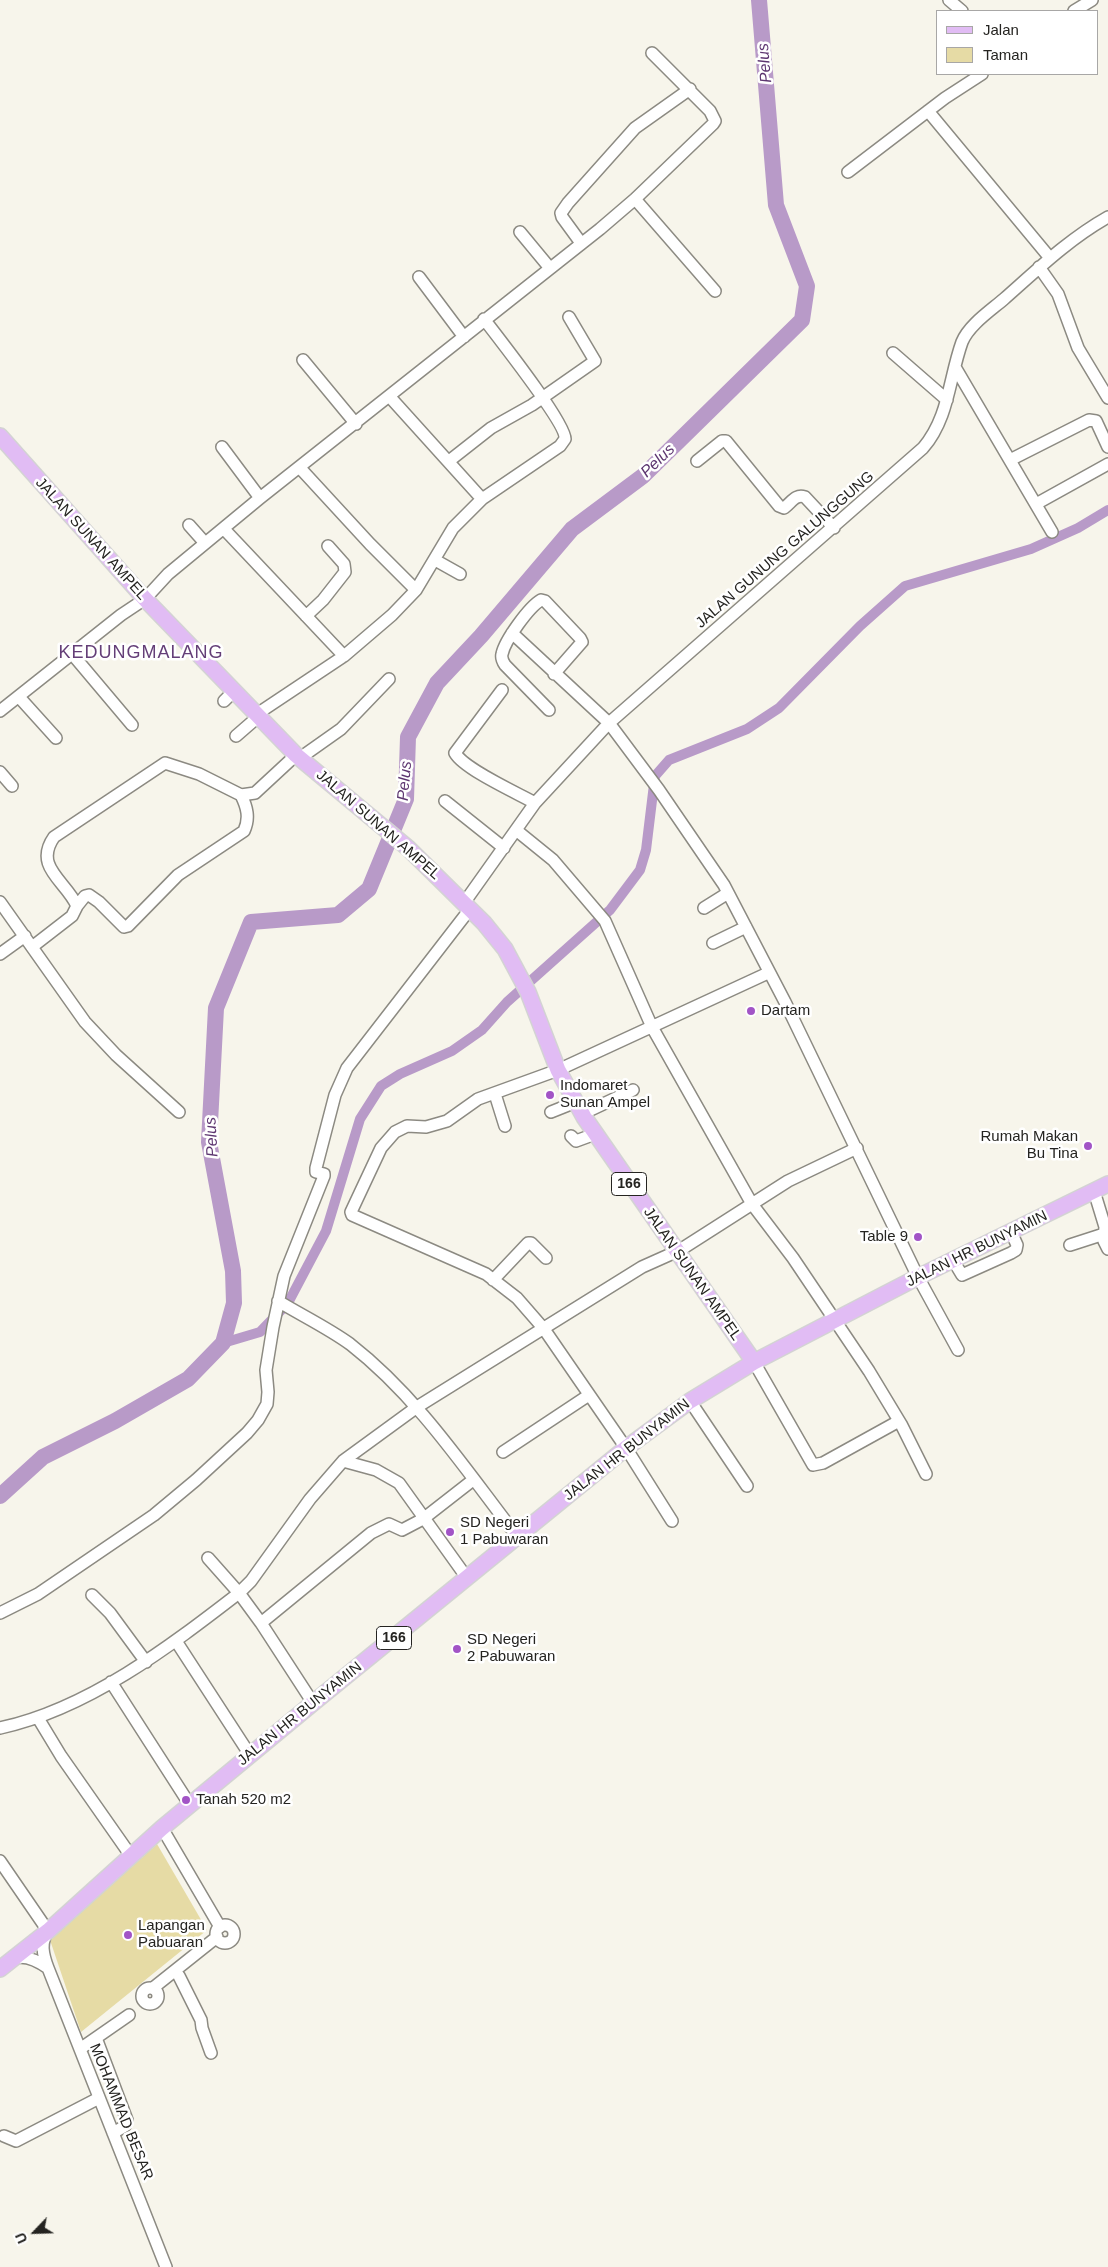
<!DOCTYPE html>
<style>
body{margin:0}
#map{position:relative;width:1108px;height:2267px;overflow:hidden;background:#f7f5eb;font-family:Arial,sans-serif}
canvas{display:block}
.legend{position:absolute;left:936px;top:10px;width:162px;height:65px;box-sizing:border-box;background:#fff;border:1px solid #a8a7a6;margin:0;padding:6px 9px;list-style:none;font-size:15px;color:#252421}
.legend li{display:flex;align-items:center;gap:10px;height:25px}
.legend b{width:25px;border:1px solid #a8a7a6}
.north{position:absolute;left:10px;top:2207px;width:50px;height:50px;-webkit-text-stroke:4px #fff;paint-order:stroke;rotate:246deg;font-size:14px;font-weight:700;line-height:20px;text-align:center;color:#252421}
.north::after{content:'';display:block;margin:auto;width:18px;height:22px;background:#252421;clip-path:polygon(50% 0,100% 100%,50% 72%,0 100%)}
</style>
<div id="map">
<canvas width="1108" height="2267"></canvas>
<ul class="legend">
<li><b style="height:6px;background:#e1bcf4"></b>Jalan</li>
<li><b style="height:14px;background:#e6dba5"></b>Taman</li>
</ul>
<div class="north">U</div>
</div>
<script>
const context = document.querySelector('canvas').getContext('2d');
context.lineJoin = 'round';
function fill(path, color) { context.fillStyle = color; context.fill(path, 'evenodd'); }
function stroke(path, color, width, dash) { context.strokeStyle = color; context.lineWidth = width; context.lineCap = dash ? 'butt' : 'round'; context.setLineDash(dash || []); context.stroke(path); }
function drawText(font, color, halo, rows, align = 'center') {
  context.font = font + ' Arial,sans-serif'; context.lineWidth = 5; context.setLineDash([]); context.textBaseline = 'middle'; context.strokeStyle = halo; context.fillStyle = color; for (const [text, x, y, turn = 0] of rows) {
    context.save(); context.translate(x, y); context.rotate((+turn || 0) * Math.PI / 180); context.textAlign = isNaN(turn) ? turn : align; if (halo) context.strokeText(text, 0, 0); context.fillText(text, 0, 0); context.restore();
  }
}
const green = new Path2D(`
 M157 1844 207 1930 81 2032 50 1940Z`);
const canal = new Path2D(`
 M223 1343 260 1332 288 1303 326 1231 360 1119 381 1086 400 1074 452 1051 482 1030 507 1002 610 910 640 870 646 850 655 776 669 760 747 729 779 708 860 626 905 586 1031 549 1078 528 1108 510`);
const river = new Path2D(`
 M0 1496 43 1457 115 1421 188 1379 223 1343 234 1303 233 1271 209 1142 216 1008 251 922 338 915 369 889 406 799 408 737 437 683 481 636 572 529 643 476 802 320 807 286 776 205 759 0`);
const minor = new Path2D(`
 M949 0 962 11
 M1074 11 1092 0
 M928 111 1050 258
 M848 172 945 98 982 74
 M635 199 715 291
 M520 232 549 267
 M581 243 562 217 561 213 568 203 635 128 690 89
 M1039 267 1058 294 1078 348 1108 398
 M419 277 464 337
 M893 353 947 400
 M303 360 356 424
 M955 367 1052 532
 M389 396 482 499
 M222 447 260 498
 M1010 460 1089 420 1096 421 1108 447
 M449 461 491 428 532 405 595 361 569 317
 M697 461 722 441H726L779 506 784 508C792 502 795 494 805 497L834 528
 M300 468 370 544 416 590
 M1036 504 1108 464
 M189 525 205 543
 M224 529 344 656
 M435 560 460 574
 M306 616 323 600 345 572 344 564 328 546
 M512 633 609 723 659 790 724 885 785 1002 918 1277 958 1350
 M73 655 132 725
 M502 690 455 753C464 769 517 793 535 803
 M19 697 56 738
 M224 701 234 691
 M549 710 505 665C503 662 501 658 502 654 505 640 529 607 541 600L545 601 580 638 582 642 554 674
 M0 711 121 615 145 599 168 574 260 498 600 229 635 199 713 124 715 121 710 111 652 53
 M257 714 344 656 392 615 416 590 453 528 482 499 560 446 565 439C567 425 497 336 484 319
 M236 736 259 716
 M300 758 341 729 389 679
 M0 772 12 786
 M445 801 504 848
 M516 830 553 860 605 921 652 1027 752 1204 793 1258 869 1371 901 1424 926 1474
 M0 902 85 1022 116 1055 179 1112
 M464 903 535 803 609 723 923 448C949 418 949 378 962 342 969 325 990 311 1004 299 1038 269 1069 239 1108 217
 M77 906 85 896 89 895 99 902 124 927 128 926 178 875 244 831C250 818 247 807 241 795
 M704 908 728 893
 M713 943 746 927
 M32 947 72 916 77 906C66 881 33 867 54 837L165 763 199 774 241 795 255 793 296 755
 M0 954 25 936
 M495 1094 505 1126
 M551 1112 576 1102
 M582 1114 633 1090
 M571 1136 576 1141 595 1134
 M1094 1191 1105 1227 1104 1241 1108 1249
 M1070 1245 1104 1234
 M953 1260 962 1275 1011 1253 1016 1250 1017 1245 1011 1232
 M493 1280 528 1243H531L546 1258
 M278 1301C301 1315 328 1328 350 1344 418 1397 465 1469 517 1536
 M754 1362 813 1465 823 1463 899 1421
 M690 1401 747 1486
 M503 1452 589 1395
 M343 1461 376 1470 399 1483 467 1578
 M672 1521 626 1448 544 1329 517 1298 486 1274 352 1215 351 1212 381 1148 395 1132 407 1126 426 1127 447 1121 478 1099 558 1070 768 973
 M208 1558 239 1593 251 1581 310 1499 343 1461 417 1407 642 1267 680 1250 788 1181 857 1148
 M92 1595 110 1613 146 1662
 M0 1613 38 1594 154 1515 196 1480 247 1433 258 1420 267 1404 268 1392 266 1370 273 1327 284 1276 324 1176V1174L316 1172V1168L335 1095 347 1068 470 909
 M261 1623 371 1533 389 1524 402 1530 423 1519 473 1480
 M176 1641 250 1755
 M111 1682 190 1805
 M38 1718 61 1756 131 1856
 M0 1728C88 1709 169 1647 239 1593L261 1623 313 1703
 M162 1828 220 1927
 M0 1861 48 1931C40 1943 43 1955 48 1968L166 2267
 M216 1934a9 9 0 1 1 18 0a9 9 0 1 1-18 0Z
 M12 1959C24 1954 38 1961 48 1968
 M179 1976 201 2020 202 2028 211 2053
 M153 1988 217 1937
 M142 1996a8 8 0 1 1 16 0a8 8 0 1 1-16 0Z
 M96 2038 127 2120 125 2126 113 2133
 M80 2049 129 2015
 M4 2136 16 2141 99 2098`);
const major = new Path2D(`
 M0 436 145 599 296 755 408 848 484 923 505 949 528 992 558 1070 584 1117 754 1362
 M0 1969 48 1931 162 1828 313 1703 626 1448 690 1401 754 1362 918 1277 1108 1184`);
const markers = [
 [751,1011,5,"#a254c6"],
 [550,1095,5,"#a254c6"],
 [1088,1146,5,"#a254c6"],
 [918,1237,5,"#a254c6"],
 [450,1532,5,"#a254c6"],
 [457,1649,5,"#a254c6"],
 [186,1800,5,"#a254c6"],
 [128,1935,5,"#a254c6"]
];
const shields = [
 [629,1184,35],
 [394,1638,35]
];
const shieldNames = [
 ["166",629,1184],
 ["166",394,1638]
];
const streetNames = [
 ["JALAN SUNAN AMPEL",91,539,48],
 ["JALAN GUNUNG GALUNGGUNG",785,550,-41],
 ["JALAN SUNAN AMPEL",378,825,41],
 ["JALAN HR BUNYAMIN",977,1249,-26],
 ["JALAN SUNAN AMPEL",692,1274,55],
 ["JALAN HR BUNYAMIN",627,1450,-38],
 ["JALAN HR BUNYAMIN",300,1714,-39],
 ["MOHAMMAD BESAR",121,2112,68]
];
const poiNames = [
 ["Dartam",761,1011],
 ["Indomaret",560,1086],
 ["Sunan Ampel",560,1103],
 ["Rumah Makan",1078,1137,"right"],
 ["Bu Tina",1078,1154,"right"],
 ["Table 9",908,1237,"right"],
 ["SD Negeri",460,1523],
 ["1 Pabuwaran",460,1540],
 ["SD Negeri",467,1640],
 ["2 Pabuwaran",467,1657],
 ["Tanah 520 m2",196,1800],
 ["Lapangan",138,1926],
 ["Pabuaran",138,1943]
];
const waterNames = [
 ["Pelus",765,63,-95],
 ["Pelus",658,461,-44],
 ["Pelus",405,781,-85],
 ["Pelus",212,1137,-93]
];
const quarterNames = [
 ["KEDUNGMALANG",141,653]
];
fill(green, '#e6dba5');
stroke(canal, '#b89ac8', 10);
stroke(river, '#b89ac8', 16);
stroke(minor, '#8c8a82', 14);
stroke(major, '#d3d3d3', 18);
stroke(minor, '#fff', 11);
stroke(major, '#e1bcf4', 15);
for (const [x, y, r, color] of markers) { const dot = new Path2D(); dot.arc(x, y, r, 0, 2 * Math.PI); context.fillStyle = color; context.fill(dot); stroke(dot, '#fff', 2); }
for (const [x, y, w] of shields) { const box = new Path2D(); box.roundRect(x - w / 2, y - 11.5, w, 23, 4); context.fillStyle = '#fff'; context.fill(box); stroke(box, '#252421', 1); }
drawText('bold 14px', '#252421', null, shieldNames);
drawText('15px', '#252421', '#fff', streetNames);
drawText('15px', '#252421', '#fff', poiNames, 'left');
drawText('italic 16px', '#5d3670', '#fff', waterNames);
context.letterSpacing = '1px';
drawText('18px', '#643e77', '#fff', quarterNames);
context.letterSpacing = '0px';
</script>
